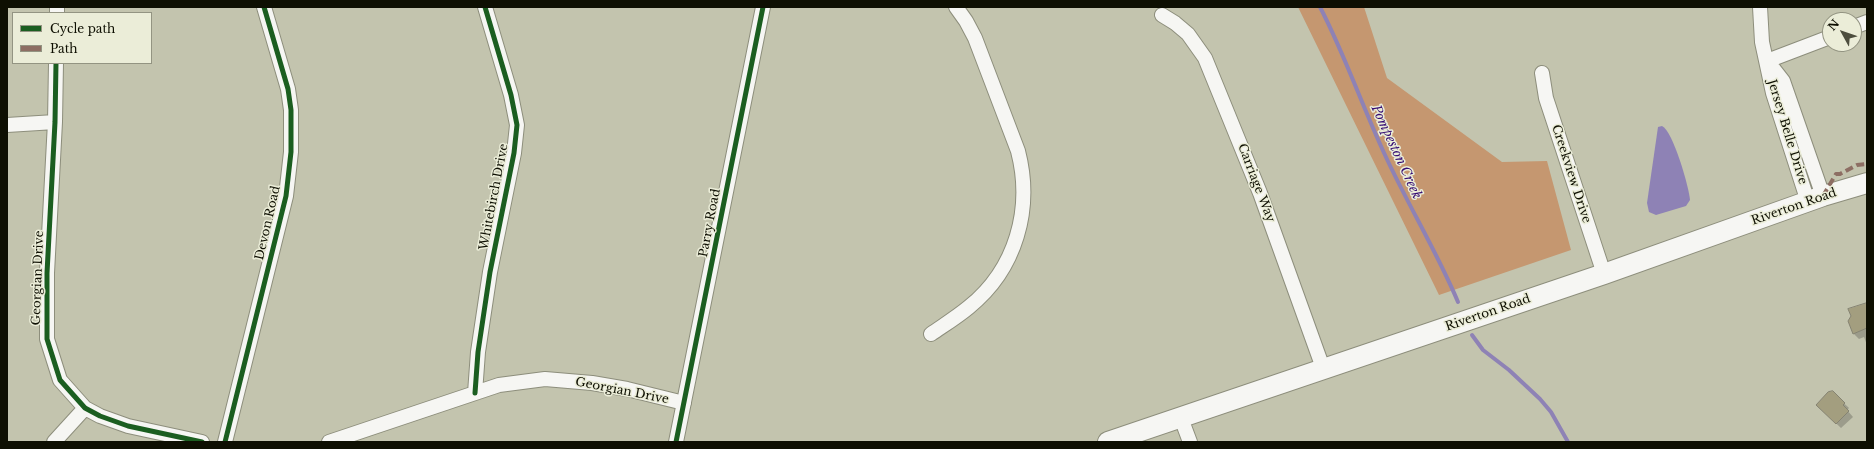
<!DOCTYPE html>
<style>
body{margin:0}
#map{position:relative;width:1874px;height:449px;overflow:hidden;background:#c3c4ae;font-family:"Libre Baskerville",serif}
canvas{display:block}
.frame{position:absolute;inset:0;border:8px solid #0e0f02;pointer-events:none}
.legend{position:absolute;left:12px;top:12px;width:140px;height:52px;box-sizing:border-box;background:#ebedd8;border:1px solid #939482;margin:0;padding:5px 7px;list-style:none;font-size:12px;color:#0e0f02}
.legend li{display:flex;align-items:center;gap:8px;height:20px}
.legend b{width:20px;border:1px solid #939482}
.north{position:absolute;left:1822px;top:12px;width:40px;height:40px;box-sizing:border-box;background:#ebedd8;border:1px solid #939482;border-radius:50%;rotate:310deg;font-size:11px;font-weight:700;line-height:16px;text-align:center;color:#0e0f02}
.north::after{content:'';display:block;margin:auto;width:14px;height:18px;background:#4d4e3e;clip-path:polygon(50% 0,100% 100%,50% 72%,0 100%)}
</style>
<div id="map">
<canvas width="1874" height="449"></canvas>
<div class="frame"></div>
<ul class="legend">
<li><b style="height:5px;background:#1b5e20"></b>Cycle path</li>
<li><b style="height:5px;background:#8d6e63"></b>Path</li>
</ul>
<div class="north">N</div>
</div>
<script>
const context = document.querySelector('canvas').getContext('2d');
context.lineJoin = 'round';
function fill(path, color) { context.fillStyle = color; context.fill(path, 'evenodd'); }
function stroke(path, color, width, dash) { context.strokeStyle = color; context.lineWidth = width; context.lineCap = dash ? 'butt' : 'round'; context.setLineDash(dash || []); context.stroke(path); }
function drawText(font, color, halo, rows, align = 'center') {
  context.font = font + ' "Libre Baskerville",serif'; context.lineWidth = 3; context.setLineDash([]); context.textBaseline = 'middle'; context.strokeStyle = halo; context.fillStyle = color; for (const [text, x, y, turn = 0] of rows) {
    context.save(); context.translate(x, y); context.rotate((+turn || 0) * Math.PI / 180); context.textAlign = isNaN(turn) ? turn : align; if (halo) context.strokeText(text, 0, 0); context.fillText(text, 0, 0); context.restore();
  }
}
const forest = new Path2D(`
 M1298 7H1364L1387 78 1502 162 1547 161 1571 250 1439 295Z`);
const water = new Path2D(`
 M1662 126C1673 131 1689 187 1690 200L1686 206 1656 215 1649 212 1647 203 1658 127Z`);
const shadow = new Path2D(`
 M1867 304V345L1864 337 1859 339 1854 334 1849 321Z
 M1832 392 1849 408 1847 410 1853 417 1841 428 1817 405Z`);
const stream = new Path2D(`
 M1320 7C1345 55 1362 106 1385 155 1408 205 1437 252 1458 302
 M1472 335 1483 350 1509 370 1540 399 1551 412 1568 442`);
const building = new Path2D(`
 M1867 303V328L1853 334 1848 321 1851 316 1848 309Z
 M1833 391 1845 403 1843 405 1849 411 1836 424 1816 405 1828 392Z`);
const street = new Path2D(`
 M1760 7 1762 42 1773 93 1808 202
 M57 13V7
 M1162 15 1175 23 1188 34 1205 58 1260 193 1323 368
 M1854 27 1867 22
 M1767 61 1830 37
 M56 63 55 122 47 273V339L60 380 85 408 100 416 128 426 202 442
 M1769 63 1783 81 1823 196
 M1542 73 1546 98 1604 274
 M7 125 55 122
 M931 334C944 325 957 317 969 307 1016 269 1033 209 1018 151L975 38 966 21 956 7
 M475 393 478 352 490 272 514 153 517 125 511 95 485 7
 M1181 418 1190 442
 M54 442 85 408
 M225 442 286 196 291 152V110L288 89 264 7
 M329 442 499 385 545 379 592 383 627 389 684 403
 M676 442 763 7`);
const secondary = new Path2D(`
 M1108 442 1604 274 1823 196 1867 183`);
const quiet = new Path2D(`
 M1823 196 1836 174H1840L1857 165 1867 164`);
const cycleway = new Path2D(`
 M56 63 55 122 47 273V339L60 380 85 408 100 416 128 426 202 442
 M475 393 478 352 490 272 514 153 517 125 511 95 485 7
 M225 442 286 196 291 152V110L288 89 264 7
 M676 442 763 7`);
const streetNames = [
 ["Jersey Belle Drive",1787,132,73],
 ["Creekview Drive",1571,174,72],
 ["Carriage Way",1256,183,69],
 ["Whitebirch Drive",494,197,-79],
 ["Riverton Road",1794,207,-19],
 ["Devon Road",268,223,-77],
 ["Parry Road",710,223,-79],
 ["Georgian Drive",38,278,-88],
 ["Riverton Road",1488,313,-19],
 ["Georgian Drive",622,391,11]
];
const waterNames = [
 ["Pompeston Creek",1396,152,65]
];
fill(forest, '#c59770');
fill(water, '#8e82b5');
fill(shadow, '#0003');
stroke(stream, '#8e82b5', 4);
fill(building, '#a39e7f');
stroke(building, '#858372', 1);
stroke(street, '#8d8e7c', 16);
stroke(secondary, '#8d8e7c', 22);
stroke(street, '#f6f6f3', 14);
stroke(secondary, '#f6f6f3', 20);
stroke(quiet, '#8d6e63', 4, [8, 4]);
stroke(cycleway, '#1b5e20', 5);
drawText('12px', '#0e0f02', '#ebedd8', streetNames);
drawText('italic 13px', '#350d74', '#ebedd8', waterNames);
</script>
